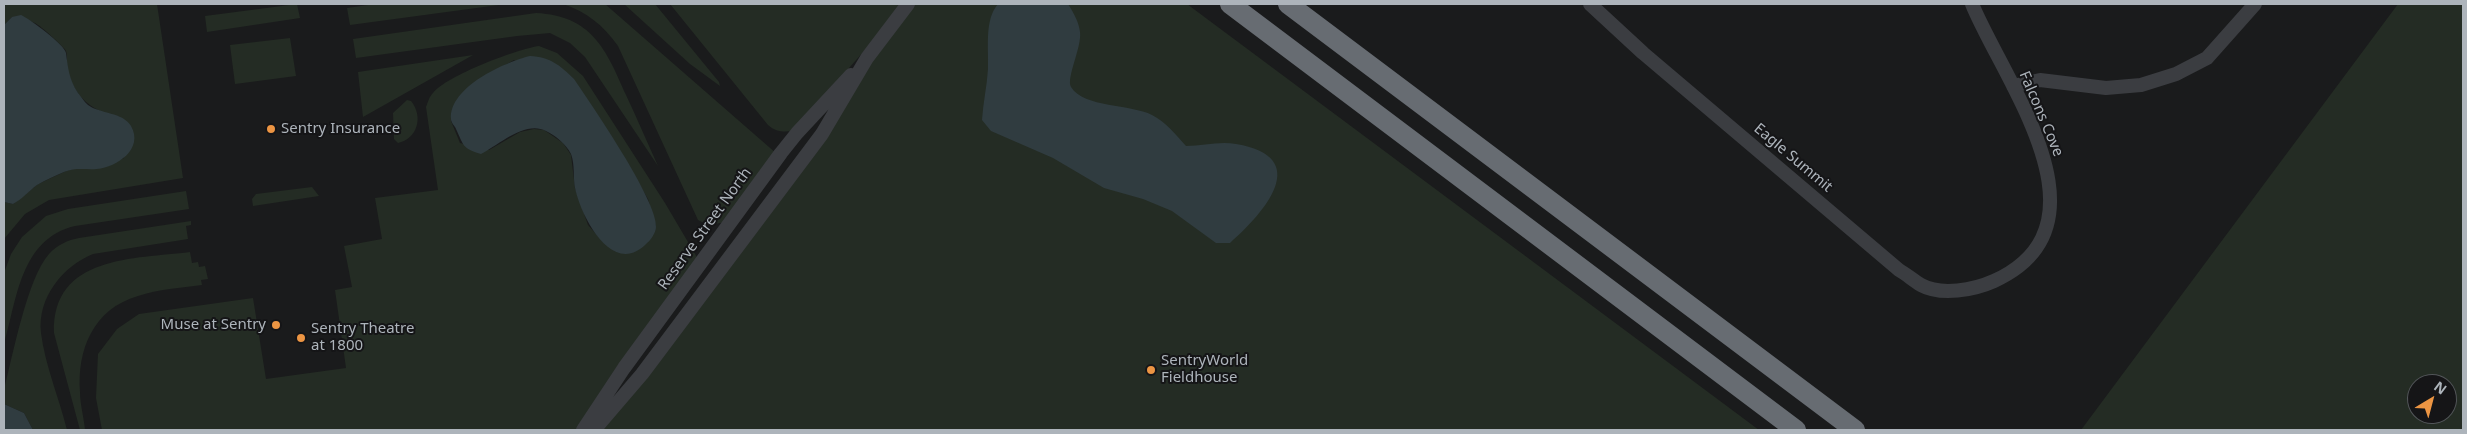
<!DOCTYPE html>
<style>
body{margin:0}
#map{position:relative;width:2467px;height:434px;overflow:hidden;background:#1a1b1c;font-family:"Noto Sans",sans-serif}
canvas{display:block}
.frame{position:absolute;inset:0;border:5px solid #adb4bb;pointer-events:none}
.north{position:absolute;left:2407px;top:374px;width:50px;height:50px;box-sizing:border-box;background:#151517;border:1px solid #525559;border-radius:50%;rotate:37deg;font-size:14px;font-weight:700;line-height:20px;text-align:center;color:#adb4bb}
.north::after{content:'';display:block;margin:auto;width:18px;height:22px;background:#ec9543;clip-path:polygon(50% 0,100% 100%,50% 72%,0 100%)}
</style>
<div id="map">
<canvas width="2467" height="434"></canvas>
<div class="frame"></div>
<div class="north">N</div>
</div>
<script>
const context = document.querySelector('canvas').getContext('2d');
context.lineJoin = 'round';
function fill(path, color) { context.fillStyle = color; context.fill(path, 'evenodd'); }
function stroke(path, color, width, dash) { context.strokeStyle = color; context.lineWidth = width; context.lineCap = dash ? 'butt' : 'round'; context.setLineDash(dash || []); context.stroke(path); }
function drawText(font, color, halo, rows, align = 'center') {
  context.font = font + ' "Noto Sans",sans-serif'; context.lineWidth = 4; context.setLineDash([]); context.textBaseline = 'middle'; context.strokeStyle = halo; context.fillStyle = color; for (const [text, x, y, turn = 0] of rows) {
    context.save(); context.translate(x, y); context.rotate((+turn || 0) * Math.PI / 180); context.textAlign = isNaN(turn) ? turn : align; if (halo) context.strokeText(text, 0, 0); context.fillText(text, 0, 0); context.restore();
  }
}
const green = new Path2D(`
 M4 4H157L183 178 49 200 25 214 4 239V202L13 204 38 184 64 172 77 167 96 169 124 158 120 117C94 113 74 97 68 71 66 65 68 57 66 51 65 48 42 27 38 25 32 20 20 19 12 17L4 25Z
 M297 4 300 18 207 32 205 16Z
 M375 4H506L350 25 347 8Z
 M563 4H605L777 154 726 222 708 225 698 220 618 46C603 25 587 12 563 4Z
 M624 4H655L719 82 720 86 690 64Z
 M670 4H902L873 41 793 131C783 132 776 132 768 125Z
 M911 4H1187L1759 430H594Z
 M2398 4H2463V430H2081ZM2417 384H2447V414H2417Z
 M536 13C592 16 606 49 626 95 637 118 647 142 658 166L585 57 570 43 550 33 517 36 356 58 353 39Z
 M290 38 296 76 235 84 230 45Z
 M539 46 557 53 583 76 665 203 698 259 598 396 576 430H102L96 398 98 354 117 329 139 314 253 298 266 379 346 368 335 290 352 287 344 246 382 239 375 198 438 190 426 107C428 102 429 97 433 93 446 76 517 49 539 46ZM514 60 628 165 648 199 656 227 604 243 588 225 575 188 571 155 563 143 544 130 534 129 520 132 489 150 460 143 451 121 477 81Z
 M473 55 363 117 358 72Z
 M407 100 411 101C424 117 417 139 398 143L394 139 393 113Z
 M312 187 319 196 253 206 252 199 256 194Z
 M186 191 189 209 75 226C20 239 17 300 4 344V273L11 254 22 237 46 216 68 209Z
 M191 221V225L186 226 188 239 93 254C63 266 37 298 41 333 45 365 59 398 67 430H33L24 413 4 404V389C13 355 27 279 49 254 57 245 68 240 79 238Z
 M190 252 192 263 198 262 199 267 205 266 208 279 201 280 202 285C181 288 158 289 138 296 93 309 77 350 80 392 80 405 84 417 85 430H80L54 333C52 255 135 259 190 252Z`);
const water = new Path2D(`
 M998 4H1068C1073 12 1079 22 1080 32 1082 47 1066 78 1071 87 1084 108 1131 104 1152 115 1166 122 1176 135 1186 146 1203 146 1219 141 1236 144 1314 157 1264 213 1230 243H1216L1172 211 1143 199 1104 188 1053 158 991 131 982 120C983 103 987 86 988 69 989 49 984 20 998 4Z
 M21 15C30 19 65 45 66 53 68 68 69 79 78 93 81 96 84 102 88 105 100 114 123 112 131 126 144 149 117 167 97 169 85 170 77 167 64 172 55 176 45 180 37 185 28 192 22 199 13 204L4 202V25L12 17Z
 M530 56C550 57 560 65 574 79 591 104 658 201 656 227 656 232 651 240 647 243 613 279 581 217 575 188 573 178 575 164 571 154 566 144 556 136 546 131 525 120 499 145 481 154 462 148 464 146 456 129 455 126 451 123 451 119 449 87 505 62 530 56Z
 M4 404 24 413 33 430H4Z`);
const minor = new Path2D(`
 M1590 4 1643 53 1899 270C1906 274 1913 280 1921 285 1941 296 1974 290 1994 281 2117 225 2004 82 1972 4
 M2013 86 2040 80 2106 88 2141 85 2176 74 2207 58 2255 4
 M583 430 624 368 781 153 797 133 851 75
 M594 430 642 374 822 134 867 58 908 4`);
const highway = new Path2D(`
 M1230 4 1796 430
 M1288 4 1855 430`);
const markers = [
 [271,129,5,"#ec9543"],
 [276,325,5,"#ec9543"],
 [301,338,5,"#ec9543"],
 [1151,370,5,"#ec9543"]
];
const streetNames = [
 ["Falcons Cove",2041,114,67],
 ["Eagle Summit",1793,158,40],
 ["Reserve Street North",705,229,-54]
];
const poiNames = [
 ["Sentry Insurance",281,129],
 ["Muse at Sentry",266,325,"right"],
 ["Sentry Theatre",311,329],
 ["at 1800",311,346],
 ["SentryWorld",1161,361],
 ["Fieldhouse",1161,378]
];
fill(green, '#242c24');
fill(water, '#303c40');
stroke(minor, '#3b3d41', 14);
stroke(highway, '#676c72', 20);
for (const [x, y, r, color] of markers) { const dot = new Path2D(); dot.arc(x, y, r, 0, 2 * Math.PI); context.fillStyle = color; context.fill(dot); stroke(dot, '#151517', 2); }
drawText('15px', '#adb4bb', '#151517', streetNames);
drawText('15px', '#adb4bb', '#151517', poiNames, 'left');
</script>
